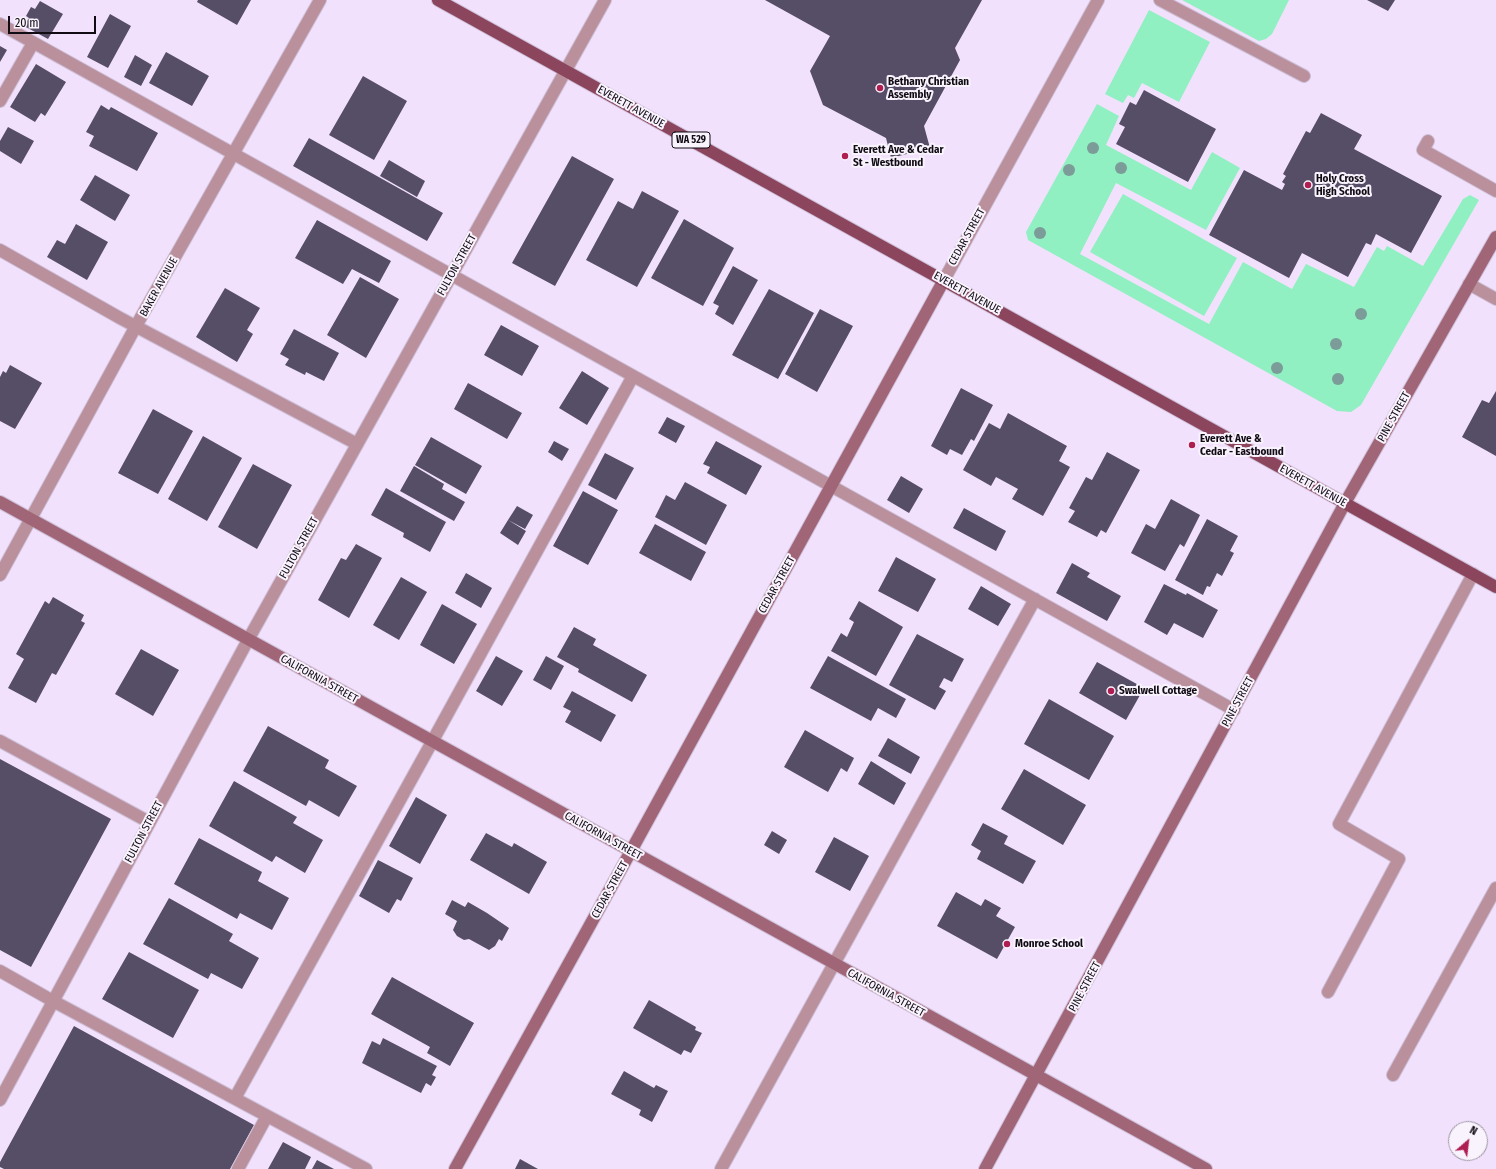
<!DOCTYPE html>
<style>
body{margin:0}
#map{position:relative;width:1496px;height:1169px;overflow:hidden;background:#f2e1fd;font-family:"Fira Sans Condensed",sans-serif}
canvas{display:block}
.north{position:absolute;left:1448px;top:1121px;width:40px;height:40px;box-sizing:border-box;background:#f9f3fe;border:1px solid #9c96a0;border-radius:50%;rotate:28deg;font-size:11px;font-weight:700;line-height:16px;text-align:center;color:#110b14}
.north::after{content:'';display:block;margin:auto;width:14px;height:18px;background:#af1e51;clip-path:polygon(50% 0,100% 100%,50% 72%,0 100%)}
.scale{position:absolute;left:8px;top:16px;width:88px;height:18px;box-sizing:border-box;border:2px solid #110b14;border-top:0;padding-left:5px;font-size:12px;line-height:14px;white-space:nowrap;color:#110b14;-webkit-text-stroke:3px #f9f3fe;paint-order:stroke}
</style>
<div id="map">
<canvas width="1496" height="1169"></canvas>
<div class="north">N</div>
<div class="scale">20 m</div>
</div>
<script>
const context = document.querySelector('canvas').getContext('2d');
context.lineJoin = 'round';
function fill(path, color) { context.fillStyle = color; context.fill(path, 'evenodd'); }
function stroke(path, color, width, dash) { context.strokeStyle = color; context.lineWidth = width; context.lineCap = dash ? 'butt' : 'round'; context.setLineDash(dash || []); context.stroke(path); }
function drawText(font, color, halo, rows, align = 'center') {
  context.font = font + ' "Fira Sans Condensed",sans-serif'; context.lineWidth = 4; context.setLineDash([]); context.textBaseline = 'middle'; context.strokeStyle = halo; context.fillStyle = color; for (const [text, x, y, turn = 0] of rows) {
    context.save(); context.translate(x, y); context.rotate((+turn || 0) * Math.PI / 180); context.textAlign = isNaN(turn) ? turn : align; if (halo) context.strokeText(text, 0, 0); context.fillText(text, 0, 0); context.restore();
  }
}
const green = new Path2D(`
 M1182 0H1289L1272 34 1266 39 1259 41Z
 M1149 10 1210 42 1179 102 1142 83 1134 98 1128 95 1123 103 1105 94Z
 M1097 104 1119 116 1106 145 1191 190 1212 152 1240 168 1206 230 1116 183 1080 254 1209 324 1243 262 1292 289 1306 264 1354 287 1377 247 1384 251 1387 246 1423 266 1463 199 1470 195 1479 200 1361 405 1351 412 1337 411 1028 240 1026 232Z
 M1123 194 1237 258 1204 316 1090 252Z`);
const building = new Path2D(`
 M198 0H251L237 25 197 2Z
 M765 0H982L955 48 960 60 924 126 930 148 891 158 886 138 823 105 810 71 830 36Z
 M1367 0H1395L1388 11Z
 M40 1 63 14 48 39 24 26 29 18 26 16 31 7 35 9Z
 M110 14 131 26 108 68 87 57Z
 M0 46 7 50 0 62Z
 M166 52 209 76 192 106 149 83Z
 M135 55 152 65 141 86 124 77Z
 M36 64 66 82 45 116 41 113 35 122 10 107Z
 M363 76 407 101 374 160 329 135Z
 M1144 90 1216 129 1188 182 1116 144 1125 127 1119 124 1130 102 1136 105Z
 M101 105 109 110 111 107 158 133 137 171 89 146 94 136 86 132Z
 M1321 113 1362 135 1354 149 1442 196 1411 253 1376 234 1371 245 1366 243 1348 277 1302 253 1289 278 1209 235 1244 170 1282 190 1285 184 1282 182 1286 176 1283 174 1306 131 1310 133Z
 M8 127 34 141 21 164 0 151V141Z
 M309 138 443 213 427 241 293 166Z
 M572 156 614 179 555 286 512 263Z
 M389 160 425 181 417 197 380 176Z
 M95 175 130 195 115 221 80 200Z
 M642 191 679 211 637 287 586 260 618 201 633 209Z
 M684 219 734 248 703 306 651 278Z
 M317 220 391 261 379 283 352 269 343 284 295 258Z
 M76 224 108 242 87 280 47 257 57 240 65 244Z
 M733 266 758 280 733 325 715 314 719 306 713 303Z
 M360 277 399 299 366 358 327 335Z
 M225 288 260 308 247 330 253 334 237 362 196 337Z
 M769 289 814 313 778 379 732 355Z
 M820 309 853 326 817 392 785 374Z
 M501 325 539 346 522 376 484 355Z
 M294 329 339 353 324 381 306 372 305 375 285 365 289 359 280 354Z
 M10 365 42 383 15 429 0 421V377L3 371 6 373Z
 M582 371 609 388 587 425 559 408Z
 M468 383 522 413 507 439 454 409Z
 M961 388 993 405 974 441 971 439 962 455 950 449 947 455 931 446Z
 M1496 391V456L1462 437 1482 400 1489 403Z
 M153 409 193 431 158 494 118 473Z
 M1008 413 1067 446 1059 461 1070 467 1043 516 1012 499 1018 489 996 477 991 486 963 470 989 423 1000 429Z
 M667 417 685 426 676 443 658 433Z
 M203 436 242 458 207 521 168 499Z
 M431 437 482 466 466 494 415 465Z
 M554 441 569 449 562 461 548 452Z
 M716 441 762 466 746 495 707 473 710 467 703 464Z
 M1107 452 1140 470 1106 533 1101 530 1097 537 1068 522 1075 511 1069 508 1086 477 1092 480Z
 M605 453 634 468 616 500 588 485Z
 M253 464 292 485 257 549 218 527Z
 M414 466 444 484 442 489 465 502 454 521 400 491Z
 M901 476 923 489 909 513 887 500Z
 M685 482 727 505 706 545 655 517 666 495 675 500Z
 M386 488 446 522 430 552 403 537 404 533 371 515Z
 M583 491 618 510 588 565 553 546Z
 M1171 499 1200 515 1184 547 1180 544 1165 571 1131 553 1146 524 1155 529Z
 M517 506 533 515 525 529 508 520Z
 M964 508 1006 531 996 551 953 528Z
 M1207 519 1238 536 1230 551 1234 553 1222 576 1217 573 1210 587 1207 586 1203 595 1175 580Z
 M508 520 526 531 518 545 500 533Z
 M655 524 706 552 691 581 639 553Z
 M356 544 382 558 349 618 318 600 341 558 346 560Z
 M896 557 936 579 918 612 878 591Z
 M1072 563 1090 573 1087 577 1121 596 1107 621 1056 593Z
 M466 573 492 588 481 608 455 593Z
 M401 577 427 592 399 640 373 625Z
 M1164 584 1186 595 1187 593 1218 610 1203 638 1174 623 1167 635 1144 622Z
 M981 586 1011 604 998 626 968 609Z
 M53 597 84 615 81 621 85 623 56 675 52 673 36 703 8 688 24 659 16 654 45 601 49 604Z
 M859 601 903 627 876 676 831 651 841 633 847 637 854 622 849 619Z
 M442 604 477 624 454 664 420 645Z
 M574 627 596 639 593 645 647 675 632 702 578 672 579 669 557 657Z
 M917 634 964 659 952 682 944 678 939 687 946 691 935 710 889 685Z
 M141 649 179 670 153 716 115 694Z
 M496 656 523 671 502 706 476 691Z
 M546 656 564 666 551 690 533 680Z
 M828 656 906 699 896 718 878 708 871 721 810 688Z
 M1097 662 1144 688 1126 720 1079 693Z
 M572 691 616 715 601 742 565 722 571 711 563 707Z
 M1049 699 1114 736 1089 780 1024 744Z
 M268 726 329 760 325 768 357 786 339 817 309 800 306 806 243 771Z
 M805 730 854 758 847 772 841 768 828 792 784 767Z
 M888 738 920 757 911 774 878 756Z
 M0 759 111 819 31 967 0 950Z
 M871 761 906 783 894 805 858 784Z
 M1024 769 1086 805 1063 845 1001 809Z
 M234 781 297 817 293 823 323 840 305 873 276 856 272 862 209 826Z
 M416 797 447 815 420 864 389 846Z
 M983 823 1008 836 1004 844 1036 861 1023 884 977 859 981 851 971 845Z
 M772 831 787 840 779 854 764 845Z
 M486 833 512 847 514 843 547 862 529 894 470 860Z
 M834 837 869 856 850 891 815 872Z
 M199 838 262 872 258 881 289 898 272 930 240 913 237 919 174 884Z
 M378 860 413 878 401 901 397 899 389 913 359 896Z
 M956 892 981 906 985 899 1001 908 996 916 1015 927 997 959 937 926Z
 M169 898 233 934 229 941 259 958 242 989 211 973 208 979 143 944Z
 M452 900 465 907 468 902 487 913 509 928 502 941 499 939 495 946 489 950 469 939 464 940 457 936 453 930 457 921 445 914Z
 M129 952 199 990 173 1038 102 999Z
 M392 977 474 1023 450 1066 427 1053 430 1047 371 1014Z
 M649 1000 696 1027 695 1030 702 1033 691 1053 684 1050 681 1055 633 1028Z
 M74 1026 254 1125 230 1169H4L0 1167V1162Z
 M383 1038 437 1066 432 1075 436 1077 431 1086 426 1083 421 1093 362 1063 372 1041 380 1045Z
 M624 1071 654 1088 656 1085 668 1091 652 1122 639 1115 641 1110 611 1094Z
 M283 1142 311 1157 305 1169H268Z
 M520 1159 538 1169H515Z
 M317 1160 334 1169H312Z`);
const lane = new Path2D(`
 M1160 0 1304 76
 M0 24 1234 710
 M0 101 33 43
 M1428 141 1423 150 1496 191
 M0 250 120 318 357 444
 M1469 284 1496 299
 M0 741 149 822
 M0 971 53 1001 366 1169
 M1328 992 1399 859 1339 824 1473 574
 M1393 1075 1496 888
 M235 1098 432 742 633 376
 M238 1169 267 1116
 M721 1169 1035 599`);
const street = new Path2D(`
 M944 280 1098 0
 M0 575 136 326 320 0
 M0 1100 248 640 605 0`);
const secondary = new Path2D(`
 M0 502 1206 1169
 M455 1169 631 851 944 280
 M985 1169 1345 503 1496 237`);
const primary = new Path2D(`
 M438 0 1496 587`);
const trees = [
 [1093,148],
 [1121,168],
 [1069,170],
 [1040,233],
 [1361,314],
 [1336,344],
 [1277,368],
 [1338,379]
];
const markers = [
 [880,88,4,"#af1e51"],
 [845,156,4,"#af1e51"],
 [1308,185,4,"#af1e51"],
 [1192,445,4,"#af1e51"],
 [1111,691,4,"#af1e51"],
 [1007,944,4,"#af1e51"]
];
const shields = [
 [691,140,38]
];
const shieldNames = [
 ["WA 529",691,140]
];
const poiNames = [
 ["Bethany Christian",888,82],
 ["Assembly",888,95],
 ["Everett Ave & Cedar",853,150],
 ["St - Westbound",853,163],
 ["Holy Cross",1316,179],
 ["High School",1316,192],
 ["Everett Ave &",1200,439],
 ["Cedar - Eastbound",1200,452],
 ["Swalwell Cottage",1119,691],
 ["Monroe School",1015,944]
];
const streetNames = [
 ["EVERETT AVENUE",631,107,29],
 ["CEDAR STREET",967,237,-61],
 ["FULTON STREET",457,265,-61],
 ["BAKER AVENUE",159,287,-61],
 ["EVERETT AVENUE",967,293,29],
 ["PINE STREET",1394,417,-61],
 ["EVERETT AVENUE",1313,486,29],
 ["FULTON STREET",299,548,-61],
 ["CEDAR STREET",777,585,-61],
 ["CALIFORNIA STREET",319,679,29],
 ["PINE STREET",1238,702,-62],
 ["FULTON STREET",144,832,-62],
 ["CALIFORNIA STREET",603,836,29],
 ["CEDAR STREET",610,890,-61],
 ["PINE STREET",1085,987,-62],
 ["CALIFORNIA STREET",886,993,29]
];
fill(green, '#90f0c1');
fill(building, '#564e66');
stroke(lane, '#cebfd8', 14);
stroke(street, '#cebfd8', 14);
stroke(secondary, '#cebfd8', 14);
stroke(primary, '#cebfd8', 14);
stroke(lane, '#b9909b', 12);
stroke(street, '#b9909b', 12);
stroke(secondary, '#a06576', 12);
stroke(primary, '#8b455c', 12);
context.fillStyle = '#7b9c98';
for (const [x, y] of trees) { context.beginPath(); context.arc(x, y, 6, 0, 2 * Math.PI); context.fill(); }
for (const [x, y, r, color] of markers) { const dot = new Path2D(); dot.arc(x, y, r, 0, 2 * Math.PI); context.fillStyle = color; context.fill(dot); stroke(dot, '#f9f3fe', 1.5); }
for (const [x, y, w] of shields) { const box = new Path2D(); box.roundRect(x - w / 2, y - 8, w, 16, 3); context.fillStyle = '#f9f3fe'; context.fill(box); stroke(box, '#110b14', 1); }
drawText('bold 10px', '#110b14', null, shieldNames);
drawText('bold 11px', '#110b14', '#f9f3fe', poiNames, 'left');
drawText('11px', '#110b14', '#f9f3fe', streetNames);
</script>
